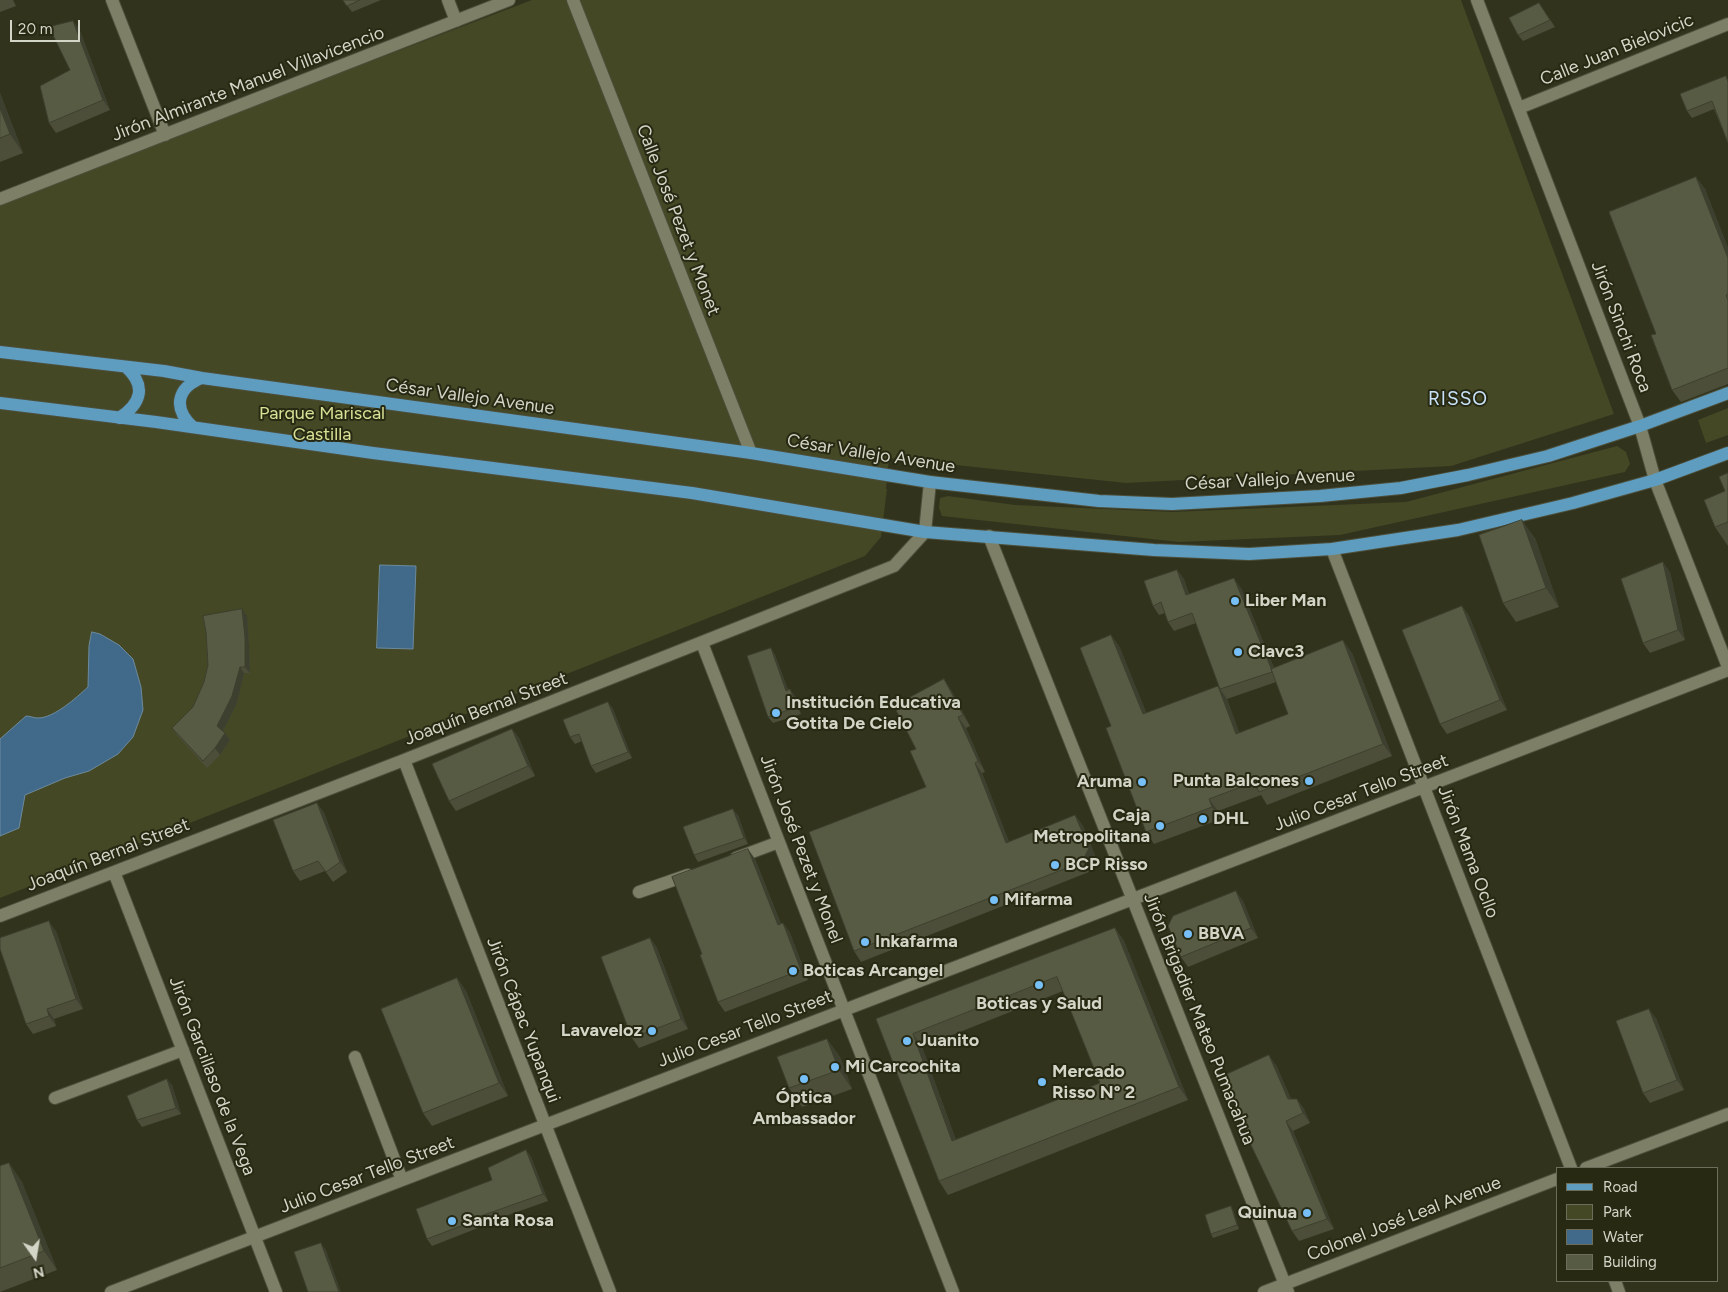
<!DOCTYPE html>
<meta charset="utf-8">
<style>
body{margin:0}
#map{position:relative;width:1728px;height:1292px;overflow:hidden;background:#31331d;font-family:Figtree,sans-serif}
canvas{display:block}
.legend{position:absolute;left:1556px;top:1167px;width:162px;height:115px;box-sizing:border-box;background:#272913;border:1px solid #6c6e5b;margin:0;padding:6px 9px;list-style:none;font-size:15px;color:#d3d5c7}
.legend li{display:flex;align-items:center;gap:10px;height:25px}
.legend b{width:25px;border:1px solid #6c6e5b}
.north{position:absolute;left:10px;top:1232px;width:50px;height:50px;-webkit-text-stroke:4px #272913;paint-order:stroke;rotate:167deg;font-size:14px;font-weight:700;line-height:20px;text-align:center;color:#d3d5c7}
.north::after{content:'';display:block;margin:auto;width:18px;height:22px;background:#d3d5c7;clip-path:polygon(50% 0,100% 100%,50% 72%,0 100%)}
.scale{position:absolute;left:10px;top:20px;width:70px;height:22px;box-sizing:border-box;border:2px solid #d3d5c7;border-top:0;padding-left:6px;font-size:15px;line-height:18px;white-space:nowrap;color:#d3d5c7;-webkit-text-stroke:4px #272913;paint-order:stroke}
</style>
<div id="map">
<canvas width="1728" height="1292"></canvas>
<ul class="legend">
<li><b style="height:6px;background:#5e9dbf"></b>Road</li>
<li><b style="height:14px;background:#444825"></b>Park</li>
<li><b style="height:14px;background:#416a8a"></b>Water</li>
<li><b style="height:14px;background:#585b43"></b>Building</li>
</ul>
<div class="north">N</div>
<div class="scale">20 m</div>
</div>
<script>
const context = document.querySelector('canvas').getContext('2d');
context.lineJoin = 'round';
function fill(path, color) { context.fillStyle = color; context.fill(path, 'evenodd'); }
function stroke(path, color, width, dash) { context.strokeStyle = color; context.lineWidth = width; context.lineCap = dash ? 'butt' : 'round'; context.setLineDash(dash || []); context.stroke(path); }
function drawText(font, color, halo, rows, align = 'center') {
  context.font = font + ' Figtree,sans-serif'; context.lineWidth = 4; context.setLineDash([]); context.textBaseline = 'middle'; context.strokeStyle = halo; context.fillStyle = color; for (const [text, x, y, turn = 0] of rows) {
    context.save(); context.translate(x, y); context.rotate((+turn || 0) * Math.PI / 180); context.textAlign = isNaN(turn) ? turn : align; if (halo) context.strokeText(text, 0, 0); context.fillText(text, 0, 0); context.restore();
  }
}
const green = new Path2D(`
 M532 0H1461L1614 414 1451 466 1126 483 889 458 886 489H887L881 537 865 556 0 898V202Z
 M1728 408V435L1706 443 1698 420Z
 M1617 446 1626 452 1630 464 1625 472 1340 535 1179 542 942 516 939 508 940 498 948 496 1015 505 1172 512 1406 502Z`);
const water = new Path2D(`
 M380 565 416 566 413 649 377 648Z
 M92 632 100 634 119 645 133 659 141 687 143 710 133 737 118 754 89 771 65 778 25 795 19 828 0 836V739L26 716C30 716 34 718 38 718 54 718 76 698 88 687L89 646Z`);
const minor = new Path2D(`
 M112 0 165 135
 M448 0 456 21
 M573 0 751 453
 M1477 0 1640 426 1655 480 1728 667
 M1519 108 1728 24
 M0 199 509 0
 M989 536 1288 1292
 M1332 549 1571 1168
 M702 643 953 1292
 M404 760 610 1292
 M736 858 779 842
 M114 872 276 1292
 M639 892 688 875
 M0 916 404 760 894 566 925 532 930 482
 M355 1057 402 1180
 M55 1098 183 1050
 M1586 1168 1728 1114
 M1615 1281 1619 1292
 M111 1292 1728 670
 M1264 1292 1557 1179`);
const major = new Path2D(`
 M0 352 164 371 202 378 751 453 930 482 1099 501 1172 504 1320 496 1401 488 1468 475 1548 456 1640 426 1728 393
 M0 403 156 422 373 453 692 493 925 532 1154 550 1249 554 1332 549 1458 530 1573 503 1655 480 1728 453
 M119 418C141 404 147 386 126 367
 M193 427C173 409 176 388 202 378`);
const wall = new Path2D(`
 M0 0H13L16 6 0 12Z
 M343 0H381L352 12Z
 M1539 3 1555 27 1523 41 1518 35Z
 M73 21 80 31 110 110 56 133 49 123 70 70Z
 M1726 76 1728 80V143L1714 109 1692 118 1687 111Z
 M0 93 23 153 0 162Z
 M1696 177 1705 189 1728 248V384L1681 402 1672 390 1656 334Z
 M1728 473V546L1715 527 1725 491Z
 M1535 538 1559 607 1516 622 1503 603Z
 M1177 570 1184 579 1189 594 1241 588 1274 668 1352 653 1392 756 1267 805 1261 795 1218 811 1221 819 1154 844 1146 832 1111 726V635L1120 648 1146 713 1218 686 1220 689 1196 623 1174 631 1168 622 1165 613 1159 615 1153 606ZM1276 682 1288 714 1239 733 1227 699Z
 M1670 572 1685 640 1650 653 1643 643Z
 M1462 606 1469 616 1507 710 1447 734 1440 724Z
 M247 616 249 644 250 673H244L237 703 223 731 230 740 220 755 207 768 176 734 172 728 193 707Z
 M771 648 775 655 788 690 795 696 801 714 773 723 768 717Z
 M944 679 951 690 970 726 966 728 985 772 982 773 1009 842 1075 815 1083 826 1096 858 1089 872 861 962 854 951 926 787 916 749Z
 M608 702 613 709 632 758 596 773 591 766 582 741 575 744 570 737Z
 M512 729 519 738 535 776 456 811 449 801Z
 M317 803 324 813 347 872 333 882 325 871 300 881 293 871Z
 M738 815 748 844 698 862 694 855Z
 M755 859 781 924 783 923 790 933 808 980 725 1012 718 1002 702 954Z
 M1243 901 1258 938 1188 967 1181 957Z
 M1115 928 1124 941 1188 1100 948 1195 939 1181 876 1019ZM1063 991 1100 1083 956 1140 922 1047Z
 M56 931 83 1009 54 1019 56 1026 33 1034 26 1024Z
 M650 938 657 948 688 1029 639 1048 632 1038Z
 M457 978 466 991 508 1096 432 1126 423 1113Z
 M1656 1018 1684 1090 1650 1103 1643 1093Z
 M827 1039 840 1057 852 1089 802 1107 789 1088Z
 M1276 1065 1291 1099H1297L1304 1109 1310 1123 1293 1131 1334 1229 1299 1241 1292 1231 1252 1142Z
 M172 1085 181 1114 142 1127 137 1120Z
 M526 1150 531 1157 548 1201 483 1224V1226L432 1246 427 1239Z
 M9 1163 22 1182 57 1270 0 1292V1166Z
 M1233 1210 1239 1229 1213 1238 1211 1234Z`);
const shadedWall = new Path2D(`
 M73 21 80 31 110 110 103 100Z
 M0 93 23 153 10 134 0 108Z
 M1696 177 1705 189 1728 248V258Z
 M1522 520 1535 538 1559 607 1546 588Z
 M1663 562 1670 572 1685 640 1678 630Z
 M1177 570 1184 579 1192 604 1186 595Z
 M1234 578 1241 588 1279 681 1273 672Z
 M1462 606 1469 616 1507 710 1500 700Z
 M242 609 247 616 249 644 250 673 245 667Z
 M1111 635 1120 648 1152 726 1143 714Z
 M1343 640 1352 653 1392 756 1383 744Z
 M771 648 775 655 791 698 786 691Z
 M240 667 244 673 237 703 222 733 217 726Z
 M944 679 951 690 970 726 963 715Z
 M1218 686 1227 699 1245 747 1236 734Z
 M790 689 795 696 801 714 797 707Z
 M608 702 613 709 632 758 628 752Z
 M958 717 966 728 985 772 978 761Z
 M512 729 519 738 535 776 528 766Z
 M225 733 230 740 220 755 215 748Z
 M975 763 982 773 1014 854 1006 843Z
 M1209 799 1218 811 1221 819 1212 807Z
 M317 803 324 813 347 872 340 862Z
 M733 809 738 815 748 844 744 838Z
 M1075 815 1083 826 1096 858 1089 872 1082 862Z
 M748 849 755 859 785 935 778 925Z
 M1236 891 1243 901 1258 938 1251 928Z
 M49 921 56 931 83 1009 76 999Z
 M783 923 790 933 808 980 801 970Z
 M1115 928 1124 941 1188 1100 1179 1087Z
 M650 938 657 948 688 1029 681 1019Z
 M457 978 466 991 508 1096 499 1083Z
 M47 1009 54 1019 56 1026 49 1016Z
 M1649 1009 1656 1018 1684 1090 1677 1080Z
 M913 1034 922 1047 961 1154 952 1141Z
 M827 1039 840 1057 852 1089 839 1070Z
 M1269 1055 1276 1065 1295 1109 1288 1099Z
 M167 1079 172 1085 181 1114 176 1108Z
 M1297 1099 1304 1109 1310 1123 1303 1113Z
 M1286 1121 1293 1131 1334 1229 1327 1219Z
 M526 1150 531 1157 548 1201 543 1194Z
 M9 1163 22 1182 57 1270 44 1251Z
 M1231 1206 1233 1210 1239 1229 1237 1225Z
 M321 1243 326 1250 341 1292H339Z`);
const building = new Path2D(`
 M343 0H360L347 6Z
 M1539 3 1550 20 1518 35 1509 18Z
 M73 21 103 100 49 123 40 86 70 70 49 27Z
 M1726 76 1728 82V143L1712 101 1687 111 1680 94Z
 M0 108 10 134 0 138Z
 M1696 177 1728 258V294L1726 295 1728 300V368L1672 390 1651 335 1656 334 1609 212Z
 M1728 473V522L1715 527 1704 500 1725 491 1719 477Z
 M1522 520 1546 588 1503 603 1479 535Z
 M1663 562 1678 630 1643 643 1621 579Z
 M1177 570 1186 595 1234 578 1271 668V669L1272 672 1220 689 1192 613 1168 622 1161 602 1153 606 1144 581Z
 M1462 606 1500 700 1440 724 1402 630Z
 M242 609 245 637V667H240L232 696 217 726 225 733 215 748 203 761 172 728 193 707 204 682 208 665 206 632 203 616Z
 M1111 635 1143 714 1218 686 1236 734 1288 714 1271 669 1343 640 1383 744 1259 792 1254 782 1209 799 1212 807 1146 832 1106 728 1111 726 1080 648Z
 M771 648 786 691 790 689 797 707 768 717 747 656Z
 M944 679 963 715 958 717 978 761 975 763 1006 843 1075 815 1089 848 1082 862 854 951 809 832 926 787 910 751 916 749 894 706Z
 M608 702 628 752 591 766 579 734 570 737 563 720Z
 M512 729 528 766 449 801 432 764Z
 M317 803 340 862 326 872 318 861 293 871 273 820Z
 M733 809 744 838 694 855 683 827Z
 M748 849 778 925 783 923 801 970 718 1002 700 955 702 954 672 877Z
 M1236 891 1251 928 1181 957 1168 926 1173 916Z
 M49 921 76 999 47 1009 49 1016 26 1024 0 949V938Z
 M1115 928 1179 1087 939 1181 876 1019ZM1057 977 1100 1083 952 1141 913 1034Z
 M650 938 681 1019 632 1038 601 957Z
 M457 978 499 1083 423 1113 381 1009Z
 M1649 1009 1677 1080 1643 1093 1616 1021Z
 M827 1039 839 1070 789 1088 777 1057Z
 M1269 1055 1288 1099H1297L1303 1113 1286 1121 1327 1219 1292 1231 1250 1143 1252 1142 1223 1076Z
 M167 1079 176 1108 137 1120 127 1096Z
 M526 1150 543 1194 478 1217 479 1219 427 1239 416 1209 492 1180 488 1168Z
 M9 1163 44 1251 0 1268V1166Z
 M1231 1206 1237 1225 1211 1234 1205 1215Z
 M321 1243 339 1292H308L294 1252Z`);
const markers = [
 [1235,601,5,"#77bff7"],
 [1238,652,5,"#77bff7"],
 [776,713,5,"#77bff7"],
 [1309,781,5,"#77bff7"],
 [1142,782,5,"#77bff7"],
 [1203,819,5,"#77bff7"],
 [1160,826,5,"#77bff7"],
 [1055,865,5,"#77bff7"],
 [994,900,5,"#77bff7"],
 [1188,934,5,"#77bff7"],
 [865,942,5,"#77bff7"],
 [793,971,5,"#77bff7"],
 [1039,985,5,"#77bff7"],
 [652,1031,5,"#77bff7"],
 [907,1041,5,"#77bff7"],
 [835,1067,5,"#77bff7"],
 [804,1079,5,"#77bff7"],
 [1042,1082,5,"#77bff7"],
 [1307,1213,5,"#77bff7"],
 [452,1221,5,"#77bff7"]
];
const streetNames = [
 ["Calle Juan Bielovicic",1617,50,-22],
 ["Jirón Almirante Manuel Villavicencio",248,84,-21],
 ["Calle José Pezet y Monet",678,220,69],
 ["Jirón Sinchi Roca",1621,327,69],
 ["César Vallejo Avenue",470,397,8],
 ["César Vallejo Avenue",871,454,9],
 ["César Vallejo Avenue",1270,480,-3],
 ["Joaquín Bernal Street",486,709,-21],
 ["Julio Cesar Tello Street",1361,793,-21],
 ["Jirón José Pezet y Monel",801,849,69],
 ["Jirón Mama Ocllo",1468,852,69],
 ["Joaquín Bernal Street",108,855,-21],
 ["Jirón Brigadier Mateo Pumacahua",1199,1019,68],
 ["Jirón Cápac Yupanqui",523,1020,69],
 ["Julio Cesar Tello Street",745,1029,-21],
 ["Jirón Garcillaso de la Vega",212,1076,69],
 ["Julio Cesar Tello Street",367,1175,-21],
 ["Colonel José Leal Avenue",1404,1219,-21]
];
const parkNames = [
 ["Parque Mariscal",322,414],
 ["Castilla",322,435]
];
const poiNames = [
 ["Liber Man",1245,601],
 ["Clavc3",1248,652],
 ["Institución Educativa",786,703],
 ["Gotita De Cielo",786,724],
 ["Punta Balcones",1299,781,"right"],
 ["Aruma",1132,782,"right"],
 ["Caja",1150,816,"right"],
 ["Metropolitana",1150,837,"right"],
 ["DHL",1213,819],
 ["BCP Risso",1065,865],
 ["Mifarma",1004,900],
 ["BBVA",1198,934],
 ["Inkafarma",875,942],
 ["Boticas Arcangel",803,971],
 ["Boticas y Salud",1039,1004,"center"],
 ["Lavaveloz",642,1031,"right"],
 ["Juanito",917,1041],
 ["Mi Carcochita",845,1067],
 ["Mercado",1052,1072],
 ["Risso N° 2",1052,1093],
 ["Óptica",804,1098,"center"],
 ["Ambassador",804,1119,"center"],
 ["Quinua",1297,1213,"right"],
 ["Santa Rosa",462,1221]
];
const neighbourhoodNames = [
 ["RISSO",1458,399]
];
fill(green, '#444825');
fill(water, '#416a8a');
stroke(water, '#6d8a9c', 1);
stroke(minor, '#4d4f3b', 14);
stroke(major, '#4d4f3b', 14);
stroke(minor, '#7d8067', 12);
stroke(major, '#5e9dbf', 12);
fill(wall, '#4c4e3a');
fill(shadedWall, '#3e402f');
fill(building, '#585b43');
stroke(building, '#3e402f', 1);
for (const [x, y, r, color] of markers) { const dot = new Path2D(); dot.arc(x, y, r, 0, 2 * Math.PI); context.fillStyle = color; context.fill(dot); stroke(dot, '#272913', 2); }
drawText('18px', '#d3d5c7', '#272913', streetNames);
drawText('18px', '#d8e195', '#272913', parkNames);
drawText('bold 18px', '#d3d5c7', '#272913', poiNames, 'left');
context.letterSpacing = '1px';
drawText('19px', '#c8e2f7', '#272913', neighbourhoodNames);
context.letterSpacing = '0px';
</script>
